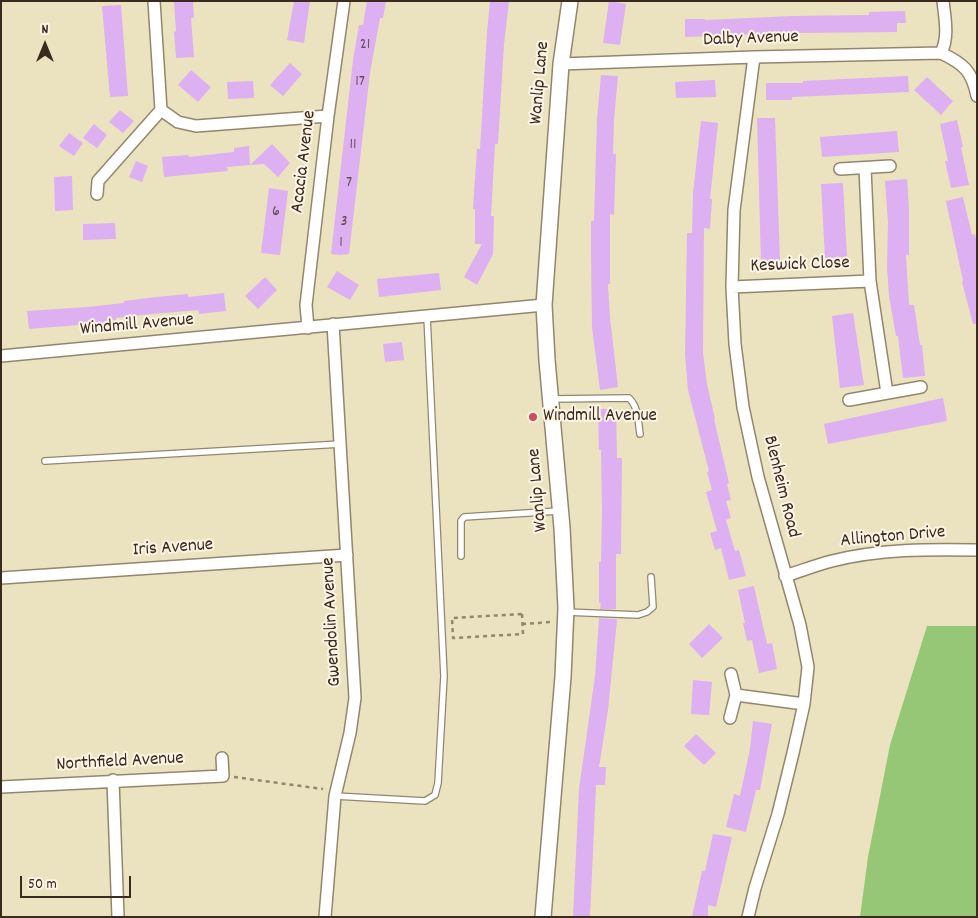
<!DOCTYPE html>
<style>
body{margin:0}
#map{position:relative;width:978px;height:918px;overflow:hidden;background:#ebe2bf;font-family:Dekko,sans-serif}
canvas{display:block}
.frame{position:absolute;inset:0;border:2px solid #3b2a1e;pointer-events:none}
.north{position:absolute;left:20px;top:20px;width:50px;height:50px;-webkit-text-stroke:4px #fcf5e5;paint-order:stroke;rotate:0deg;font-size:14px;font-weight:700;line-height:20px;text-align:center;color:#3b2a1e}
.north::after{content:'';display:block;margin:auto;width:18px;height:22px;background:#3b2a1e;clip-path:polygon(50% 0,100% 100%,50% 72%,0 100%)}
.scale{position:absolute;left:20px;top:876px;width:111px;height:22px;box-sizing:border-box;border:2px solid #3b2a1e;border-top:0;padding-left:6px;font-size:15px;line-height:18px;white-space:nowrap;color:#3b2a1e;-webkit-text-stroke:4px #fcf5e5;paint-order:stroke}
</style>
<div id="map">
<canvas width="978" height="918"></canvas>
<div class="frame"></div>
<div class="north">N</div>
<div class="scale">50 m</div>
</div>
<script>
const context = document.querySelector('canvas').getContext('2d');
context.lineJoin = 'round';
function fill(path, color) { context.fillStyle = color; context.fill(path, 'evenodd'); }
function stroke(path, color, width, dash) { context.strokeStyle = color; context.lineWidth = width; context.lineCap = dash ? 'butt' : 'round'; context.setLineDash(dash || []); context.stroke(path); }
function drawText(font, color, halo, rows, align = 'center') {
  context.font = font + ' Dekko,sans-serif'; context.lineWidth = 4; context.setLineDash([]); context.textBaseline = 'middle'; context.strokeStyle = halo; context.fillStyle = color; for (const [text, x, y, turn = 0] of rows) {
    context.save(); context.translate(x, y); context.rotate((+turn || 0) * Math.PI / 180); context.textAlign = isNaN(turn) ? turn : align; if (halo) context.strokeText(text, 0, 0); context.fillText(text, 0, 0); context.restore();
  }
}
const green = new Path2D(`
 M927 626H977V917H860L868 857 890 745Z`);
const building = new Path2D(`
 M174 1H193L194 18H191L194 57 176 58 174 32 176 31Z
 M294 1H310L304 43 287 40Z
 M367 1H386L383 18H380L370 73 349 254 339 255 331 254 353 60 359 25H363Z
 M490 1H509L504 44 498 144H495L491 216H494L493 254 477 285 464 277 482 244H475V209H473L477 149H480L487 32Z
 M609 1 626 4 620 45 603 43Z
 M121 5 128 96 110 97 102 6Z
 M905 11 906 23H897V32L793 33 685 37V19H705V20L793 16 869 15V12Z
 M290 63 302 74 283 96 270 85Z
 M191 70 211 87 198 102 178 85Z
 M601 75 618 76 614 120 613 154H616L614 215 610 214V284H608L610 318 618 387 600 390 592 327 591 255V221H594L597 119Z
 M908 76 909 92 792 97V100H766V83H803V81Z
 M927 77 953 101 941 115 914 90Z
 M715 80 716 97 676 98 675 82Z
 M253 81 254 98 228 99 227 82Z
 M120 110 134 121 123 133 109 122Z
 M757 118H775L780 261 761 262Z
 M957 120 963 147H961L969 185 951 188 945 161H948L940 124Z
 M701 121 718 123 710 199H712L710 229 704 228 703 353 707 384 715 419H714L729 483 727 484 731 500 726 501 731 518 726 520 735 551 739 550 746 576 729 580 721 548 715 550 710 533 717 531 706 492 712 490 707 472 709 471 688 390 685 355 687 233H692L693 193Z
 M94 124 107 135 97 148 83 138Z
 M897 131 899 152 822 157 820 137Z
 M69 133 83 143 74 156 59 146Z
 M272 144 290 163 278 177 264 164 250 165Z
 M249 146 250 165 227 167 228 171 164 177 162 157 188 155 189 157 234 152V148Z
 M136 161 148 166 142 182 129 177Z
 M72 176 73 210 55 211 54 177Z
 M907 179 909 209V255H906L909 305H914L920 345H922L925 376 903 378 898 336H896L889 296 887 268 888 222 885 181Z
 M843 183 847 257 825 258 821 184Z
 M269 188 288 191 280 255 261 253Z
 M963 197 972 235 975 234 977 244V324H973L962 282 963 281 946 201Z
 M115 223 116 239 83 240V224Z
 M337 271 359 285 350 300 327 287Z
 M439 273 441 290 379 297 377 279Z
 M265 277 277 290 258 309 245 296Z
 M224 293 226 311 199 314 198 310 152 314 116 318V322L29 329 27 311 87 307 124 303V301L156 297 188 294V297Z
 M853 313 864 385 840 388 832 316Z
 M402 342 404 360 385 362 383 344Z
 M943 398 947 421 828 444 824 424Z
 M598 409H616L617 458H622L621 554H616V609H600L601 603H599V562H601L602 512 601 450H599Z
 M754 586 767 644 772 643 777 669 759 673 752 640 747 641 743 623H745L738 590Z
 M599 618 616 619 617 620 608 710 599 767H606L605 785H596L590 917H573L579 789 595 676Z
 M709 624 723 638 702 658 689 644Z
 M693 680 712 682 709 715 691 714Z
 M753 721 772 724 760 790H756L746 832 726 827 734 794 740 796 750 749Z
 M696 734 716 753 704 765 684 746Z
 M713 834 732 837 716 907 708 905V917H692L702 871H705Z`);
const path = new Path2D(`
 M522 614 523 634 453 638 452 618Z
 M522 624 551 622
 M234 777 323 789`);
const service = new Path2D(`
 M551 399 629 398C639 408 638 422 640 434
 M45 461 341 444
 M461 556V521L464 517 559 511
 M566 612 638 615 647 612 653 607 651 577
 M335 796 425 801 435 795 438 783 444 676 427 316`);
const minor = new Path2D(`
 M154 1 161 110 178 122 196 126 328 116
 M943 1C945 19 949 37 941 53 964 64 972 71 977 96
 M561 64 754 57 941 53
 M840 169 890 166
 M97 194 98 181 161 110
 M870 281 887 393
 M732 287 870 281 865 168
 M308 328 306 305 328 116 344 1
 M1 356 544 305
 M849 400 921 387
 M785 576C801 571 816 565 832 561 879 549 929 549 977 550
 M1 578 347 555
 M731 674 736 695 804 704
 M730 718 736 695
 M113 780 118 917
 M1 787 223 776 222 758
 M325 917 335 796 350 733 355 698 333 324
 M748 917 755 888 778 814 793 753 804 704 808 667 800 625 758 477 743 407 735 344 732 287 734 210 754 57`);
const tertiary = new Path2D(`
 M543 917 563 677 566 608 562 528 547 360 544 305 561 64 570 1`);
const markers = [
 [533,417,5,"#d1495b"]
];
const numberNames = [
 ["21",365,46],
 ["17",360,83],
 ["11",353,146],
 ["7",349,184],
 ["6",276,213],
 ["3",344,223],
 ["1",341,244]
];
const streetNames = [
 ["Dalby Avenue",751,40,-2],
 ["Wanlip Lane",541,83,-85],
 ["Acacia Avenue",305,162,-83],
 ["Keswick Close",800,266,-2],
 ["Windmill Avenue",137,326,-5],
 ["Blenheim Road",780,487,76],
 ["Wanlip Lane",539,490,-95],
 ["Allington Drive",893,538,-5],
 ["Iris Avenue",173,549,-4],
 ["Gwendolin Avenue",333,622,-93],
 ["Northfield Avenue",120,763,-3]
];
const poiNames = [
 ["Windmill Avenue",543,417]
];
fill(green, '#96c776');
fill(building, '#ddb0f1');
stroke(service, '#93866e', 8);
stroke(minor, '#93866e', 14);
stroke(tertiary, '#93866e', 18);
stroke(path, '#93866e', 2.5, [4, 4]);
stroke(service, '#fff', 5.5);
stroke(minor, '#fff', 11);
stroke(tertiary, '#fff', 15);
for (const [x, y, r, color] of markers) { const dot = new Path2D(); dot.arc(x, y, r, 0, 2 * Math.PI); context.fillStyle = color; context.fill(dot); stroke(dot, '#fcf5e5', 2); }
drawText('16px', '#644c53', null, numberNames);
drawText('19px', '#3b2a1e', '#fcf5e5', streetNames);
drawText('19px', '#3b2a1e', '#fcf5e5', poiNames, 'left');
</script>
